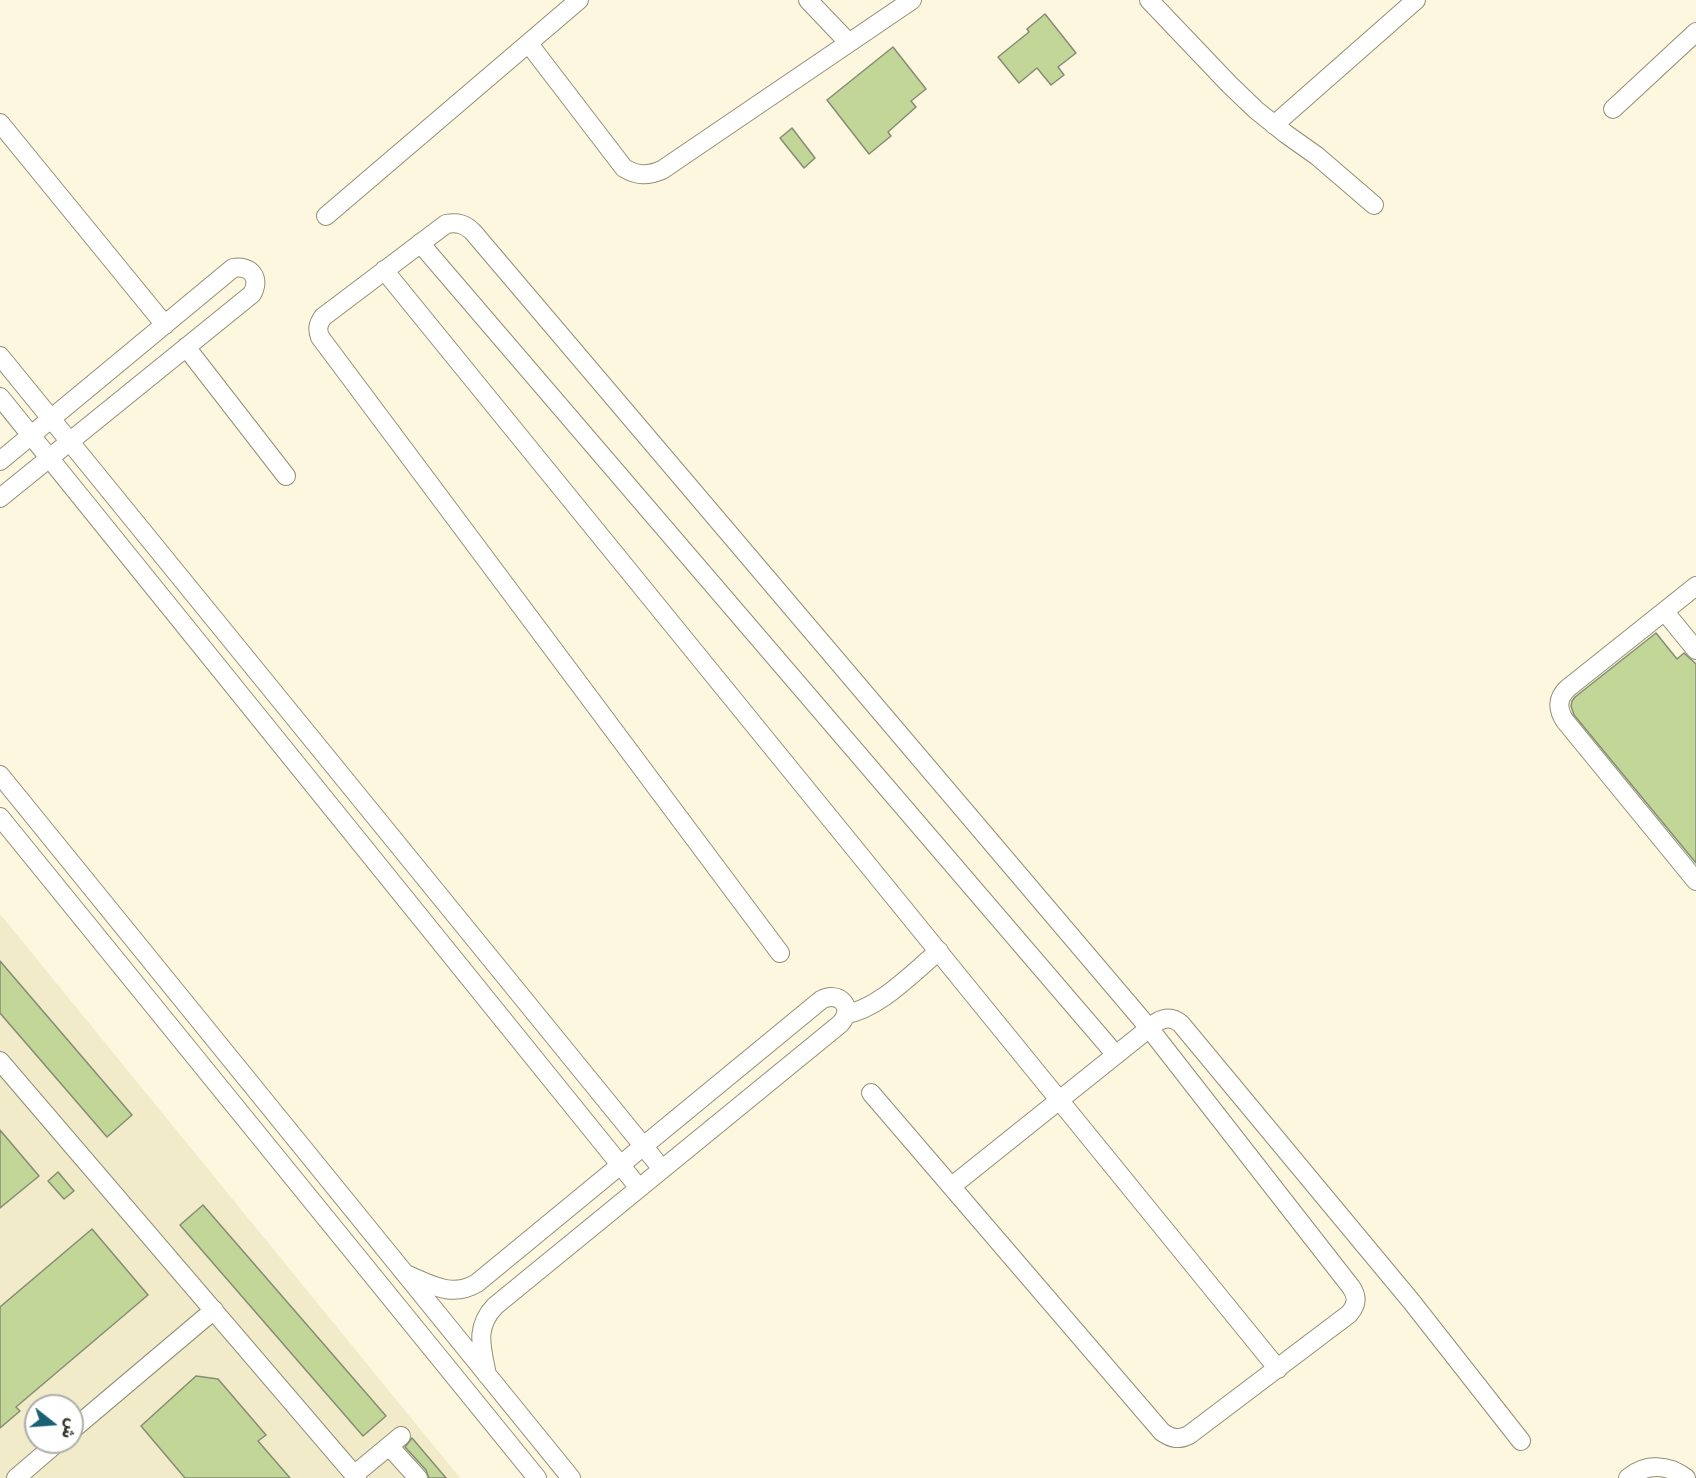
<!DOCTYPE html>
<meta charset="utf-8">
<style>
body{margin:0}
#map{position:relative;width:1696px;height:1478px;overflow:hidden;background:#fcf7de;font-family:Rubik,"Noto Sans Arabic",sans-serif}
canvas{display:block}
.north{position:absolute;left:24px;top:1394px;width:60px;height:60px;box-sizing:border-box;background:#fff;border:2px solid #aeaeaa;border-radius:50%;rotate:107deg;font-size:16px;font-weight:700;line-height:24px;text-align:center;color:#35342a}
.north::after{content:'';display:block;margin:auto;width:21px;height:27px;background:#1c6073;clip-path:polygon(50% 0,100% 100%,50% 72%,0 100%)}
</style>
<div id="map">
<canvas width="1696" height="1478"></canvas>
<div class="north">ش</div>
</div>
<script>
const context = document.querySelector('canvas').getContext('2d');
context.lineJoin = 'round';
function fill(path, color) { context.fillStyle = color; context.fill(path, 'evenodd'); }
function stroke(path, color, width, dash) { context.strokeStyle = color; context.lineWidth = width; context.lineCap = dash ? 'butt' : 'round'; context.setLineDash(dash || []); context.stroke(path); }
const built = new Path2D(`
 M0 914 460 1478H0ZM36 1406H72V1442H36Z`);
const building = new Path2D(`
 M1045 14 1076 53 1058 67 1064 75 1051 85 1037 68 1019 83 998 57 1029 32 1027 29Z
 M893 47 926 89 911 101 916 107 888 132 891 136 869 154 827 100Z
 M792 128 815 158 804 168 780 138Z
 M1656 633 1677 659 1684 653 1696 664V863L1574 715 1571 706 1572 701 1575 697Z
 M0 961 132 1115 107 1137 0 1013Z
 M0 1130 39 1176 0 1208Z
 M58 1172 74 1191 64 1199 48 1181Z
 M203 1205 386 1416 363 1436 180 1225Z
 M92 1229 148 1295 16 1407 20 1411 0 1428V1307Z
 M196 1376 218 1379 266 1435 258 1441 290 1478H185L141 1426Z
 M412 1438 446 1478H429L426 1470 405 1447Z`);
const minor = new Path2D(`
 M808 0 849 43
 M1149 0 1229 84 1256 110 1286 134 1317 156 1374 205
 M529 44 624 168C637 176 648 176 662 170L912 0
 M1613 109 1696 32
 M0 123 165 325
 M1274 125 1416 0
 M326 216 579 0
 M420 243 1116 1055
 M384 270 1278 1369
 M186 347 286 476
 M0 356 662 1169
 M0 397 639 1188
 M0 461 233 268C251 265 261 278 252 294L0 498
 M1696 586 1568 688C1557 698 1557 709 1565 721L1696 881
 M1665 612 1696 650
 M0 775 571 1478
 M0 817 537 1478
 M780 953 320 337C317 329 318 324 323 317L446 224C458 222 465 224 473 232L1149 1028 1351 1287C1358 1297 1357 1305 1349 1314L1189 1435C1179 1440 1172 1439 1162 1432L871 1093
 M846 1014C879 1009 913 972 939 951
 M0 1061 357 1478
 M952 1186 1157 1022C1166 1017 1173 1017 1181 1024L1411 1301 1521 1441
 M408 1275C432 1285 452 1298 477 1283L821 1000C840 990 855 1008 840 1024L495 1306C474 1328 482 1348 487 1375
 M72 1430 214 1310
 M389 1446 418 1478
 M354 1475 401 1436
 M16 1478 58 1442
 M1628 1478C1646 1463 1668 1464 1686 1478`);
fill(built, '#f1ebca');
fill(building, '#c2d698');
stroke(building, '#858d76', 1.5);
stroke(minor, '#938f77', 20);
stroke(minor, '#fff', 18);
</script>
